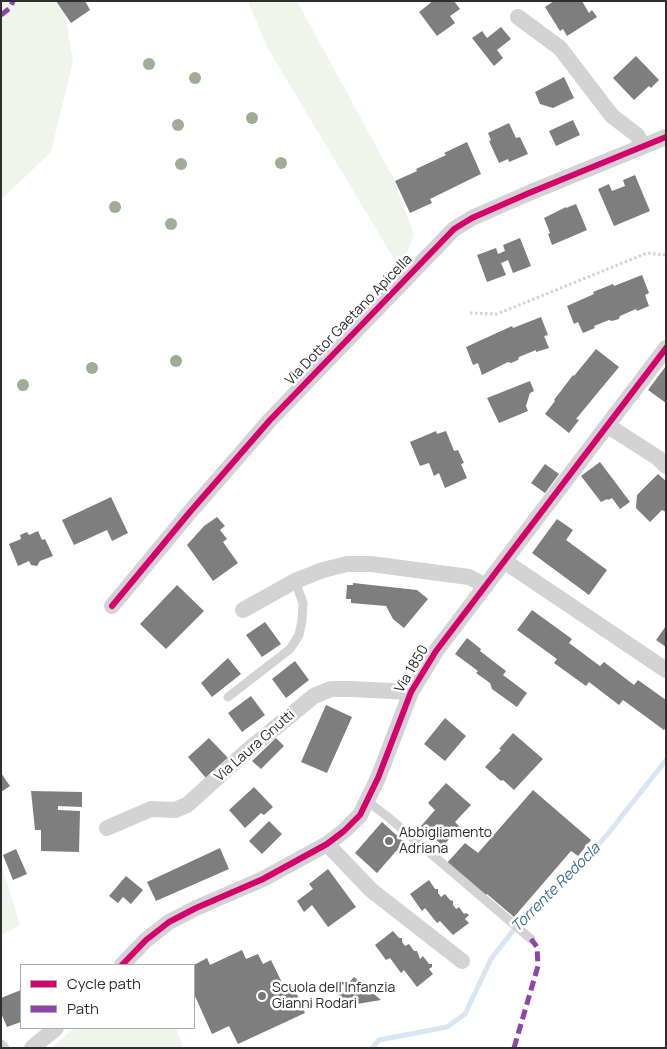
<!DOCTYPE html>
<style>
body{margin:0}
#map{position:relative;width:667px;height:1049px;overflow:hidden;background:#fff;font-family:Manrope,sans-serif}
canvas{display:block}
.frame{position:absolute;inset:0;border:2px solid #2e2e2e;pointer-events:none}
.legend{position:absolute;left:20px;top:964px;width:175px;height:65px;box-sizing:border-box;background:#fff;border:1px solid #ababab;margin:0;padding:6px 9px;list-style:none;font-size:15px;color:#2e2e2e}
.legend li{display:flex;align-items:center;gap:10px;height:25px}
.legend b{width:25px;border:1px solid #ababab}
</style>
<div id="map">
<canvas width="667" height="1049"></canvas>
<div class="frame"></div>
<ul class="legend">
<li><b style="height:6px;background:#d6006c"></b>Cycle path</li>
<li><b style="height:6px;background:#8e44ad"></b>Path</li>
</ul>
</div>
<script>
const context = document.querySelector('canvas').getContext('2d');
context.lineJoin = 'round';
function fill(path, color) { context.fillStyle = color; context.fill(path, 'evenodd'); }
function stroke(path, color, width, dash) { context.strokeStyle = color; context.lineWidth = width; context.lineCap = dash ? 'butt' : 'round'; context.setLineDash(dash || []); context.stroke(path); }
function drawText(font, color, halo, rows, align = 'center') {
  context.font = font + ' Manrope,sans-serif'; context.lineWidth = 5; context.setLineDash([]); context.textBaseline = 'middle'; context.strokeStyle = halo; context.fillStyle = color; for (const [text, x, y, turn = 0] of rows) {
    context.save(); context.translate(x, y); context.rotate((+turn || 0) * Math.PI / 180); context.textAlign = isNaN(turn) ? turn : align; if (halo) context.strokeText(text, 0, 0); context.fillText(text, 0, 0); context.restore();
  }
}
const green = new Path2D(`
 M1 1H63L73 61 51 152 1 200Z
 M248 1H297L393 177 414 235 400 269 267 47Z
 M1 863 20 925 1 936Z
 M74 1028H176L184 1048H51Z`);
const stream = new Path2D(`
 M372 1048 379 1040 447 1027 465 1014 491 959 522 919 542 907 607 835 666 760`);
const building = new Path2D(`
 M56 1H85L90 10 71 23Z
 M433 1H454L460 9 450 16 455 23 437 36 419 12Z
 M554 1H582L589 13 592 10 597 17 567 36 563 29 560 31 545 7Z
 M501 27 511 39 497 50 503 58 494 66 472 38 482 31 487 38Z
 M636 56 659 80 651 88 649 86 634 100 613 78Z
 M564 77 574 98 553 108 540 104 535 92Z
 M573 120 580 135 556 146 549 131Z
 M509 123 516 138 520 137 528 154 509 162 508 159 499 163 489 141 491 140 488 133Z
 M467 142 481 174 430 199 432 203 410 213 395 181 417 171 416 169 446 155 444 153Z
 M635 175 650 211 614 226 598 189 609 184 612 191 625 186 623 180Z
 M576 204 587 230 552 245 548 234 550 233 544 218 566 207V208Z
 M520 238 531 266 513 273 508 260 501 263 506 275 487 282 477 255 496 248 498 254 505 251 503 245Z
 M642 275 649 293 645 295 649 306 637 311 636 309 620 316 619 319 612 321 609 320 594 326 595 328 583 333 578 322 574 324 567 306 594 294 593 292 613 284 614 286Z
 M541 317 548 335 544 336 549 348 536 352V350L519 357 518 360 511 363 508 362 482 375 478 363 473 365 466 347 512 326 513 328Z
 M596 349 619 367 576 419 579 420 569 433 545 414 555 401 554 400 573 375 574 376Z
 M666 366V403L648 390Z
 M530 381 534 391 530 393 526 406 528 411 499 423 487 398Z
 M436 431 437 434 446 431 454 451 458 450 464 463 461 464 467 478 445 488 439 473 434 476 429 463 420 466 410 442Z
 M600 462 630 502 620 509 612 498 608 500 607 499 601 502 581 476Z
 M545 464 559 474 545 493 531 483Z
 M658 474 666 481V512L662 510 650 522 636 508 637 495Z
 M111 497 128 533 112 541 107 530 74 545 62 520Z
 M217 517 225 526 220 530 227 539 223 542 238 563 213 581 187 545 204 526Z
 M557 519 573 530 566 540 607 570 589 595 532 553Z
 M38 531 42 540 45 539 53 556 40 561 37 566 31 565 29 561 18 566 9 544 21 539 20 535 27 532 29 535Z
 M353 583 417 590 428 599 404 628 393 619 386 606 351 603V599H346L347 585H353Z
 M177 585 204 611 166 649 140 624Z
 M532 610 572 639 569 643 600 666 604 662 634 685 638 680 666 700V727L664 730 623 700 619 705 589 682 586 686 554 663 557 659 517 630Z
 M265 622 281 644 262 657 246 635Z
 M666 626V647L656 640Z
 M467 638 481 649 480 651 506 671 503 675 527 693 517 707 492 689 490 683 476 673 478 671 455 654Z
 M228 658 241 674 212 697 201 683Z
 M295 661 309 680 286 698 272 679Z
 M251 696 265 715 242 732 228 713Z
 M326 705 352 717 327 773 301 762Z
 M445 718 466 736 445 761 424 744Z
 M513 733 543 759 514 790 503 780 501 781 485 767 501 750 499 749Z
 M209 738 228 758 206 778 188 757Z
 M276 738 284 746 261 769 252 761Z
 M1 773 10 786 1 792Z
 M446 783 471 805 455 822 460 827 443 846 421 826 435 810 428 803Z
 M254 787 273 807 264 815 261 813 245 828 229 810Z
 M533 790 591 840 578 856 571 851 514 917 487 894 485 896 447 863 465 843 478 853Z
 M31 791 82 792V807L58 806V810L80 811 79 852 41 851V830H35Z
 M269 821 282 834 262 854 249 841Z
 M382 822 404 842 377 873 355 853Z
 M220 848 229 869 156 901 147 882Z
 M16 849 27 874 13 880 3 855Z
 M328 869 356 907 328 927 312 905 304 912 297 901 313 889 309 884Z
 M126 876 143 890 131 904 123 897 118 903 109 896Z
 M429 880 435 889H438V893L441 897 445 894 450 900 453 901V905L456 909 459 907 464 914 466 913 469 915 465 919 469 923 453 935 440 921 437 923 425 908 422 911 410 894Z
 M393 931 399 938H402V942L405 946 409 944 414 951H417L420 959 423 956 429 964H432V967L429 969 433 974 417 987 404 970 401 973 390 958 386 960 375 945Z
 M242 950 246 959 258 954 263 964 271 960 287 993 295 990 305 1013 238 1044 229 1026 212 1034 194 994V965L207 958 210 965Z
 M354 977 381 1000 351 1005 338 994Z
 M21 990V1022L7 1027 1 1013V998Z`);
const path = new Path2D(`
 M470 313 497 314 647 253 666 255`);
const lane = new Path2D(`
 M228 697 290 649 299 635 302 621 303 603 295 581
 M367 801 388 817 531 939
 M1 1044 5 1048`);
const street = new Path2D(`
 M518 17 560 48 612 116 637 135 643 146
 M608 426 658 458 666 466
 M504 561 666 670
 M112 606 189 513 270 420 454 229 472 218 529 193 666 137
 M243 610 295 581 323 570 347 564H371L469 577 486 586
 M107 828 151 809 175 810 187 805 247 751 314 696 331 689H350L411 692
 M327 844 371 890 462 961
 M122 965 146 940 169 922 196 908 263 879 327 844 344 831 360 815 378 778 411 692 436 651 666 348
 M32 1048 56 1028`);
const quiet = new Path2D(`
 M1 15 10 8 13 1
 M514 1048 538 966 537 947 531 939`);
const cycleway = new Path2D(`
 M112 606 189 513 270 420 454 229 472 218 529 193 666 137
 M122 965 146 940 169 922 196 908 263 879 327 844 344 831 360 815 378 778 411 692 436 651 666 348`);
const trees = [
 [149,64],
 [195,78],
 [252,118],
 [178,125],
 [281,163],
 [181,164],
 [115,207],
 [171,224],
 [176,361],
 [92,368],
 [23,385]
];
const markers = [
 [389,841,5,"#777"],
 [262,996,5,"#777"]
];
const streetNames = [
 ["Via Dottor Gaetano Apicella",349,320,-46],
 ["Via 1850",412,669,-60],
 ["Via Laura Gnutti",255,746,-41]
];
const poiNames = [
 ["Abbigliamento",399,833],
 ["Adriana",399,849],
 ["Scuola dell'Infanzia",272,988],
 ["Gianni Rodari",272,1004]
];
const waterNames = [
 ["Torrente Redocla",556,888,-45]
];
fill(green, '#f0f5eb');
stroke(stream, '#d7e6f2', 5);
fill(building, '#7e7e7e');
stroke(path, '#d3d3d3', 3, [2.5, 2.5]);
stroke(lane, '#d3d3d3', 9);
stroke(street, '#d3d3d3', 16);
stroke(quiet, '#8e44ad', 5, [10, 5]);
stroke(cycleway, '#d6006c', 6);
context.fillStyle = '#9ead93';
for (const [x, y] of trees) { context.beginPath(); context.arc(x, y, 6, 0, 2 * Math.PI); context.fill(); }
for (const [x, y, r, color] of markers) { const dot = new Path2D(); dot.arc(x, y, r, 0, 2 * Math.PI); context.fillStyle = color; context.fill(dot); stroke(dot, '#fff', 2); }
drawText('14px', '#2e2e2e', '#fff', streetNames);
drawText('14px', '#2e2e2e', '#fff', poiNames, 'left');
drawText('italic 15px', '#3a6d91', '#fff', waterNames);
</script>
